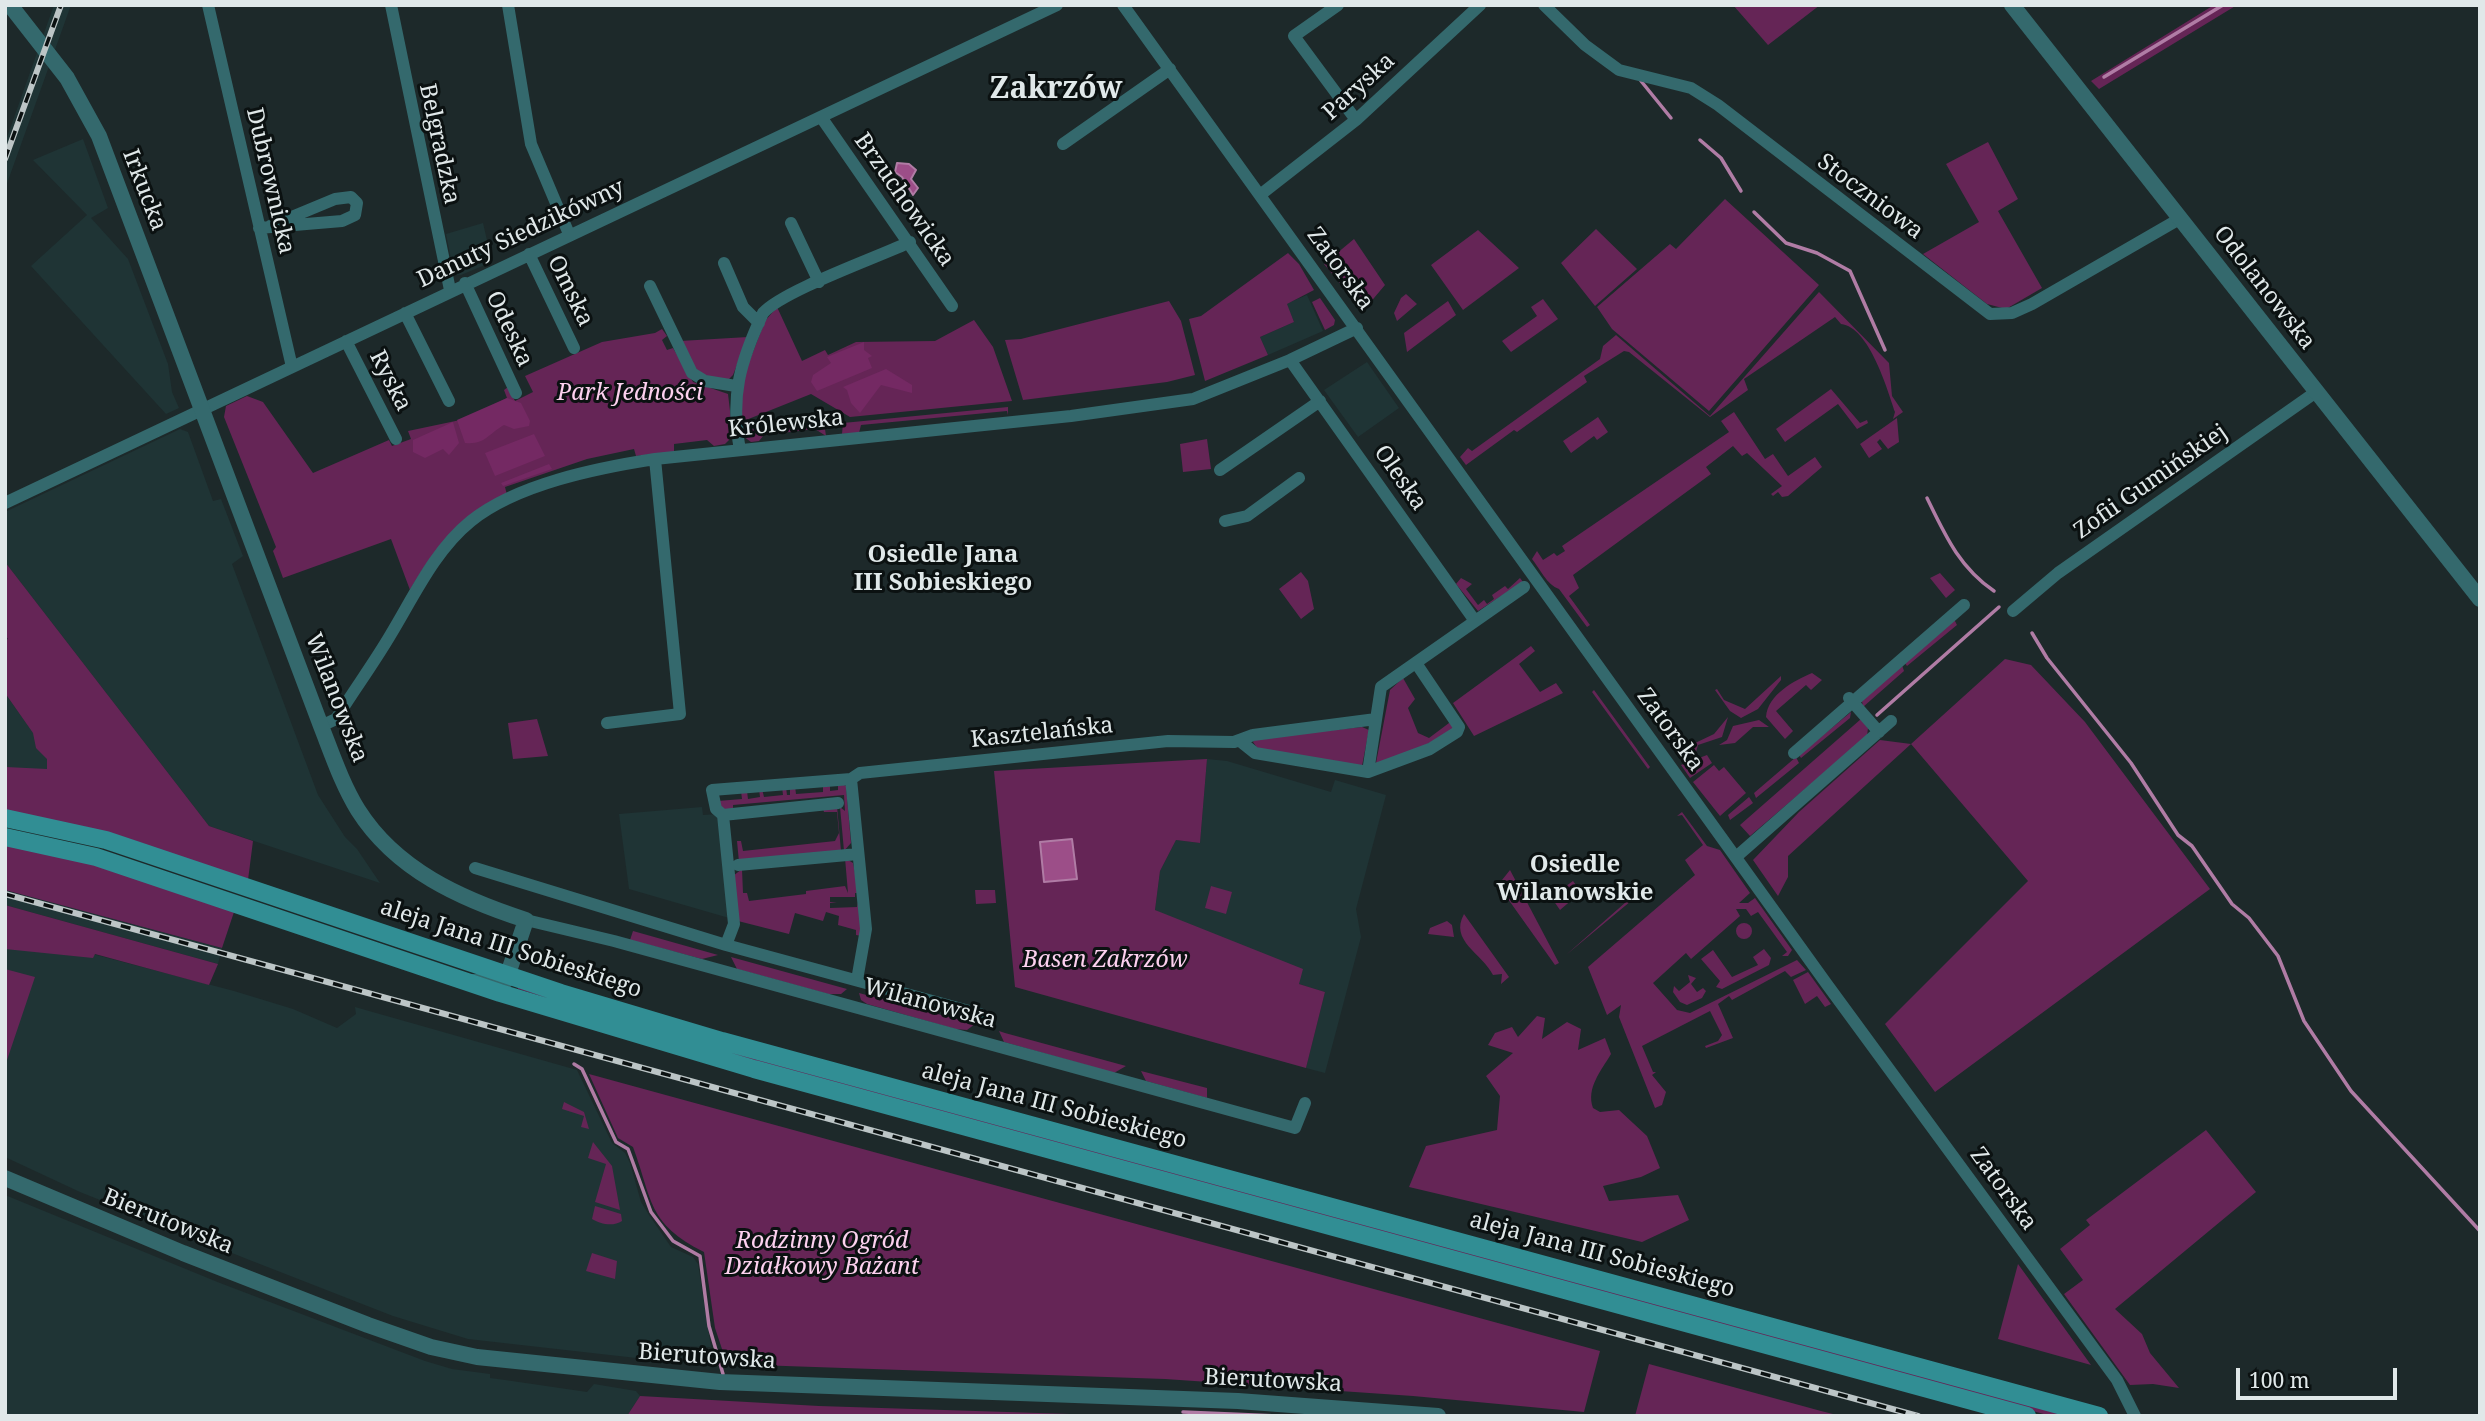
<!DOCTYPE html>
<meta charset="utf-8">
<style>
body{margin:0}
#map{position:relative;width:2485px;height:1421px;overflow:hidden;background:#1d292a;font-family:"Noto Serif",serif}
canvas{display:block}
.frame{position:absolute;inset:0;border:7px solid #e0e8e9;pointer-events:none}
.scale{position:absolute;left:2236px;top:1368px;width:161px;height:32px;box-sizing:border-box;border:4px solid #e0e8e9;border-top:0;padding-left:9px;font-size:21px;line-height:24px;white-space:nowrap;color:#e0e8e9;-webkit-text-stroke:5px #0b1111;paint-order:stroke}
</style>
<div id="map">
<canvas width="2485" height="1421"></canvas>
<div class="frame"></div>
<div class="scale">100 m</div>
</div>
<script>
const context = document.querySelector('canvas').getContext('2d');
context.lineJoin = 'round';
function fill(path, color) { context.fillStyle = color; context.fill(path, 'evenodd'); }
function stroke(path, color, width, dash) { context.strokeStyle = color; context.lineWidth = width; context.lineCap = dash ? 'butt' : 'round'; context.setLineDash(dash || []); context.stroke(path); }
function drawText(font, color, halo, rows, align = 'center') {
  context.font = font + ' "Noto Serif",serif'; context.lineWidth = 6; context.setLineDash([]); context.textBaseline = 'middle'; context.strokeStyle = halo; context.fillStyle = color; for (const [text, x, y, turn = 0] of rows) {
    context.save(); context.translate(x, y); context.rotate((+turn || 0) * Math.PI / 180); context.textAlign = isNaN(turn) ? turn : align; if (halo) context.strokeText(text, 0, 0); context.fillText(text, 0, 0); context.restore();
  }
}
const built = new Path2D(`
 M54 5H71L5 189V143Z
 M83 139 108 208 91 218 128 259 168 364 172 392 179 408 166 414 31 266 87 215 33 160Z
 M483 223 492 262 461 275 454 274 446 234Z
 M1307 295 1323 331 1268 355 1260 337 1294 322 1286 304Z
 M1367 362 1399 408 1358 437 1324 390Z
 M180 429 188 432 213 501 221 499 243 556 232 564 318 795 345 837 357 849 380 883 209 826 5 562V512Z
 M5 693 34 734 68 783 5 769Z
 M1207 759 1227 761 1331 792 1335 780 1386 795 1356 909 1361 937 1325 1073 1306 1068 1325 992 1299 984 1155 910 1160 871 1176 840 1200 843Z
 M702 807 703 815 719 814 729 918 629 889 619 814Z
 M5 890 222 948 218 964 5 905Z
 M5 931 234 991 293 1009 337 1028 356 1014 355 1007 577 1070 612 1143 625 1153 630 1163 641 1202 649 1215 671 1247 693 1257 698 1264 711 1347 676 1346 663 1361 468 1339 393 1316 247 1259 80 1192 5 1157Z
 M5 1195 220 1283 425 1361 452 1369 490 1374V1378L505 1380 587 1392 594 1384 636 1391 640 1396 627 1416H5Z`);
const green = new Path2D(`
 M1733 5H1820L1768 45Z
 M2214 5H2237L2099 89 2091 81Z
 M1988 142 2018 199 1998 211 2042 288 2006 309 1987 304 1923 254 1979 222 1946 164Z
 M1725 199 1819 285 1709 411 1612 329 1597 307 1670 244 1676 249Z
 M1596 229 1637 269 1595 306 1561 263Z
 M1478 230 1519 268 1463 310 1431 265Z
 M1354 239 1385 285 1363 311 1324 264Z
 M1288 253 1299 264 1314 290 1287 304 1294 322 1260 337 1268 355 1205 381 1189 319 1201 316Z
 M1819 292 1889 363 1892 396 1903 412 1893 419 1895 412C1887 388 1869 327 1841 324L1835 317 1744 379 1748 390 1710 417 1629 352 1624 351 1584 376 1587 382 1517 432 1514 430 1466 465 1460 457 1468 448 1472 451 1600 359 1603 346 1616 335 1710 416Z
 M1406 294 1417 304 1397 321 1394 313 1401 298Z
 M1320 298 1335 320 1334 325 1325 330 1312 302Z
 M1543 299 1558 319 1511 352 1502 341 1537 316 1531 307Z
 M1169 301 1181 321 1195 375 1167 382 1023 400 1005 340 1021 339Z
 M1448 301 1456 315 1407 352 1404 333Z
 M777 307 802 361 825 350 828 355 856 342 935 341 974 320 993 347 1012 401 850 417 811 394 741 422 742 380 765 321Z
 M662 329 667 336 662 340 667 350 673 348 693 382 728 394 733 436 725 444 714 446 707 440 674 444V452L636 456 634 449 587 459 505 487 507 495C455 527 442 537 410 590L391 539 283 578 273 551 276 547 224 417 226 406 247 396 263 402 313 473 389 440 392 446 411 439 408 431 465 419 507 398 504 390 508 387 515 401 533 392 525 376 602 342 655 333Z
 M748 337 733 375 728 380C695 377 694 368 680 341Z
 M1831 389 1860 423 1867 420 1868 423 1857 429 1838 404 1785 442 1776 429Z
 M1008 407V415L1007 411 861 425 859 433 842 434 843 423Z
 M1734 412 1765 459 1773 454 1788 476 1815 457 1822 467 1788 496 1782 497 1778 492 1773 496 1771 494 1782 486 1747 453 1742 456 1733 446 1706 467 1711 474 1573 575 1579 588 1569 596 1590 625 1587 627 1559 589C1547 585 1540 569 1532 559L1537 551 1543 560 1554 553 1557 556 1565 551 1562 546 1729 432 1721 421Z
 M1598 417 1608 432 1597 440 1594 436 1571 453 1563 441Z
 M1897 418 1899 442 1888 449 1880 439 1877 442 1882 449 1869 458 1860 444Z
 M824 422 826 436 815 429 764 435 759 441 751 442 743 436 742 431 792 423Z
 M1207 439 1211 469 1183 472 1180 444Z
 M5 562 209 826 253 841 248 880 5 812 6 767 47 769V759L36 748 33 733 5 693V640L8 639 5 635Z
 M1301 572 1308 581 1314 609 1301 619 1279 589Z
 M1940 573 1955 590 1946 598 1930 578Z
 M1461 578 1472 584 1466 589 1478 605 1484 600 1487 604 1494 599 1492 595 1505 586 1508 589 1520 578 1523 582 1478 611 1456 584Z
 M1954 619 1957 625 1907 666 1904 662Z
 M1531 646 1535 651 1519 664 1540 692 1556 683 1563 693 1474 736 1453 703Z
 M2005 659 2031 665 2085 722 2210 889 1935 1092 1885 1024 2028 881 1911 744 1788 856V877L1778 896 1753 860 1799 812 1880 740 1911 744Z
 M1902 665 1904 671 1863 707 1862 701Z
 M1812 673 1822 680 1811 690 1806 685 1776 711 1793 731 1785 739 1766 717C1768 694 1794 681 1812 673Z
 M1781 676V680L1758 709 1741 718 1730 711 1715 690 1717 689 1724 700 1745 709Z
 M1403 678 1415 699 1408 708 1418 733 1429 738 1453 720 1455 730 1386 765 1376 763 1390 690Z
 M1594 690 1650 767 1648 769 1592 692Z
 M1851 712 1850 718 1801 758 1799 755Z
 M1728 717 1722 737 1698 745 1696 752 1691 745 1714 734Z
 M537 719 548 756 513 759 508 723Z
 M1861 719 1868 728 1867 736 1750 836 1740 825Z
 M1759 720 1769 727H1753L1735 743 1719 745 1727 740 1733 726Z
 M1362 727 1369 730 1362 766 1258 749 1253 742 1256 738Z
 M1707 755 1712 763 1690 778 1681 765Z
 M1796 757 1799 763 1756 798 1754 793Z
 M1207 759 1200 843 1176 840 1160 871 1155 910 1303 969 1299 984 1325 992 1306 1068 1015 987 994 771Z
 M1714 765 1719 771 1724 767 1746 793 1720 816 1693 782Z
 M838 782 846 786 851 843 844 851 840 807 845 811 844 795 733 805V810H720L718 801 742 799 741 791H747L748 799 760 797 759 789H762L764 797 783 795 782 787H786L787 795H790V787L795 786 796 794 823 792V784L830 783V791L838 790Z
 M1749 797 1753 803 1730 820 1728 815Z
 M837 806 841 851 739 862 737 841H741L743 851 835 841 839 833 837 812H824L823 809Z
 M1682 812 1707 846 1720 850 1750 893 1739 903H1748L1755 898 1792 950 1788 956H1782L1787 952 1758 912 1751 916 1746 909H1736L1740 916 1691 959 1686 953 1653 983 1677 1010 1690 1013 1797 960 1806 970 1791 977 1785 971 1732 1000 1729 996 1718 1004 1733 1038 1706 1048 1705 1046 1718 1041 1722 1035 1710 1011 1642 1046 1653 1072H1656L1652 1075 1666 1092 1662 1105 1655 1108 1619 1017 1621 1005 1607 1015 1588 967 1695 875 1685 860 1703 845 1682 815 1677 816Z
 M5 845 63 855 235 909 222 948 5 890Z
 M845 858 853 863 859 893H855V897H830V902L837 903H830V908L857 907 858 902 862 936 856 935V930L838 925 839 916 826 912 823 921 795 913 789 934 738 921 733 876 742 869 743 893H747L749 901 806 894V891L845 886 848 893Z
 M1510 870 1559 963 1555 965 1498 885Z
 M1573 881 1581 892 1560 910 1551 897Z
 M1211 886 1232 892 1226 914 1205 908Z
 M975 890H995L996 903 976 904Z
 M1635 894 1637 896 1566 955Z
 M5 905 218 964 209 985 95 954 93 958 5 949Z
 M1464 914 1509 977 1501 984 1502 974 1493 975C1482 953 1449 941 1464 914Z
 M1447 921 1452 925 1454 937 1428 934 1430 928Z
 M1736 931a8 8 0 1 1 16 0a8 8 0 1 1-16 0Z
 M633 931 718 955 702 959 630 940Z
 M1764 949 1771 958 1769 965 1722 989 1716 987 1720 981 1701 959 1713 950 1732 977 1758 965 1753 957Z
 M731 957 847 989 841 994H828L737 969Z
 M5 969 35 977 5 1066Z
 M1808 972 1831 1004 1825 1007 1817 996 1805 1004 1793 980Z
 M1688 975 1696 978 1691 984 1697 992 1703 988 1706 991 1702 998 1687 1005 1680 1002 1673 992 1674 986 1679 991 1690 982Z
 M517 984 2073 1416H2051L728 1055 518 989Z
 M859 993 975 1024 967 1030 955 1029 867 1004 861 1000Z
 M1537 1016 1545 1018 1542 1039 1567 1022 1581 1029 1578 1050 1605 1038 1611 1054C1601 1071 1586 1088 1593 1108L1600 1112 1619 1110 1647 1136 1660 1168 1641 1177 1603 1186 1609 1201 1678 1195 1689 1220 1642 1242 1409 1187 1426 1146 1497 1130 1500 1096 1486 1076 1513 1053 1488 1045 1495 1033 1512 1027 1518 1037Z
 M999 1031 1005 1033 1126 1066 1114 1073 1004 1042Z
 M1141 1071 1207 1088V1098L1146 1081Z
 M589 1074 1600 1351 1584 1412 1413 1396 1165 1379 727 1364 715 1328 704 1252C647 1223 653 1201 633 1147L618 1138Z
 M564 1102 584 1112 589 1129 581 1127 584 1116 562 1109Z
 M2206 1130 2256 1192 2115 1309 2142 1334 2150 1353 2179 1388 2153 1384 2130 1385 2064 1294 2083 1280 2060 1249 2090 1225 2086 1220Z
 M593 1142 612 1166 620 1210 595 1202 606 1164 588 1158Z
 M595 1206 621 1214 622 1221C613 1227 600 1224 592 1219Z
 M592 1253 617 1261 615 1279 586 1271Z
 M2018 1264 2091 1365 1998 1339Z
 M1649 1364 1821 1411 1841 1416H1635Z
 M640 1396 819 1406 1101 1415 627 1416Z`);
const forest = new Path2D(`
 M864 342V350L872 356 868 358 872 368 817 391 811 382 813 375 831 363 827 357Z
 M886 369 912 385V393L881 385 860 413 851 403 847 390 843 387Z
 M507 398 521 403 530 421 529 426 514 429 504 425C488 434 485 445 465 443L457 420Z
 M453 422 459 443 449 455 443 449 425 458 413 452V440Z
 M534 434 545 456 495 476 485 453Z
 M549 464 552 469 503 486 501 483Z`);
const water = new Path2D(`
 M897 163 909 164 916 170 911 179 918 188 913 195 902 177 895 172Z
 M1072 839 1077 879 1044 882 1040 842Z`);
const stream = new Path2D(`
 M2104 77 2223 5
 M1641 81 1671 118
 M1700 140 1721 158 1741 191
 M1754 212 1786 243 1817 253 1850 271 1885 350
 M1927 498C1945 535 1959 567 1994 591
 M2032 633 2047 658 2131 763 2178 835 2192 846 2232 904 2249 918 2278 956 2304 1021 2351 1091 2480 1231
 M1877 715 1999 607
 M574 1064 582 1069 616 1142 628 1149 651 1212 673 1241 700 1256 709 1326 723 1374
 M1183 1412 1278 1416`);
const minor = new Path2D(`
 M208 5 292 367
 M391 5 450 290
 M508 5 531 144 569 234
 M1123 5 1826 983 2117 1380 2135 1416
 M1338 5 1294 36 1356 120
 M1544 5 1585 45 1619 70 1691 88 1718 105 1990 314 2012 313 2032 304 2181 218
 M821 117 952 306
 M1063 144 1170 69
 M1260 195 1356 120 1480 5
 M791 223 819 282
 M259 228 342 221 355 215 357 203 351 197 335 199 270 226
 M529 254 574 348
 M724 263 743 307 759 323
 M465 283 516 393
 M650 286 692 373 705 381 736 386
 M405 313 449 401
 M346 341 396 439
 M1290 360 1475 621
 M740 450C730 396 740 362 763 313 782 291 878 257 910 242
 M1220 470 1320 401
 M5 503 1057 5
 M1225 521 1247 516 1299 478
 M2013 611 2058 573 2316 392
 M1849 698 1879 732
 M607 723 680 714 655 459
 M321 726 336 719C354 690 374 663 391 634 414 596 435 550 471 521 517 484 597 468 655 459L1071 416 1193 399 1290 360 1357 328
 M1240 741 1255 753 1368 772 1381 687 1524 587
 M1794 753 1964 605
 M1368 772 1430 749 1457 732 1459 727 1416 663
 M851 779 860 773 1168 741 1234 742 1253 735 1376 719
 M851 779 866 929 857 980
 M723 815 716 809 712 790 851 779
 M1736 857 1891 721
 M738 865 858 854
 M475 868 726 945 980 1014
 M526 920 614 941 1295 1128 1305 1103
 M726 945 734 924 723 815 838 803`);
const tertiary = new Path2D(`
 M10 5 67 78 99 136 321 726C332 754 342 784 358 810 396 870 461 899 526 920L506 980 473 982
 M2012 5 2480 599
 M5 1178 183 1253 368 1325 431 1347 477 1357 720 1382 1238 1401 1438 1416`);
const secondary = new Path2D(`
 M5 818 106 840 561 993 722 1041 2099 1416
 M5 837 96 857 500 993 754 1069 2027 1416`);
const rail = new Path2D(`
 M5 159 61 5
 M5 894 1918 1416`);
const streetNames = [
 ["Paryska",1359,87,-42],
 ["Belgradzka",439,144,78],
 ["Dubrownicka",270,181,77],
 ["Irkucka",144,190,69],
 ["Stoczniowa",1870,197,37],
 ["Brzuchowicka",904,200,55],
 ["Danuty Siedzikówny",521,234,-25],
 ["Zatorska",1340,269,54],
 ["Odolanowska",2264,288,52],
 ["Omska",570,291,64],
 ["Odeska",509,329,65],
 ["Ryska",390,381,63],
 ["Królewska",786,424,-6],
 ["Oleska",1400,478,55],
 ["Zofii Gumińskiej",2151,482,-35],
 ["Wilanowska",336,698,69],
 ["Zatorska",1670,730,54],
 ["Kasztelańska",1042,733,-6],
 ["aleja Jana III Sobieskiego",511,949,18],
 ["Wilanowska",930,1004,15],
 ["aleja Jana III Sobieskiego",1054,1106,15],
 ["Zatorska",2003,1189,54],
 ["Bierutowska",168,1222,22],
 ["aleja Jana III Sobieskiego",1602,1255,15],
 ["Bierutowska",707,1357,4],
 ["Bierutowska",1273,1381,3]
];
const parkNames = [
 ["Park Jedności",630,393],
 ["Basen Zakrzów",1105,960],
 ["Rodzinny Ogród",822,1241],
 ["Działkowy Bażant",822,1267]
];
const neighbourhoodNames = [
 ["Osiedle Jana",943,555],
 ["III Sobieskiego",943,583],
 ["Osiedle",1575,865],
 ["Wilanowskie",1575,893]
];
const districtNames = [
 ["Zakrzów",1056,89]
];
fill(built, '#1f3435');
fill(green, '#652556');
fill(forest, '#742963');
fill(water, '#9c4e88');
stroke(water, '#b07ca5', 2);
stroke(stream, '#b07ca5', 3.5);
stroke(minor, '#34696d', 12);
stroke(tertiary, '#34696d', 16);
stroke(secondary, '#318e94', 18);
stroke(rail, '#bcc5c6', 6);
stroke(rail, '#0b1111', 3.5, [10]);
drawText('23px', '#e0e8e9', '#0b1111', streetNames);
drawText('italic 23px', '#fdd1ef', '#0b1111', parkNames);
drawText('bold 24px', '#e0e8e9', '#0b1111', neighbourhoodNames);
drawText('bold 30px', '#e0e8e9', '#0b1111', districtNames);
</script>
